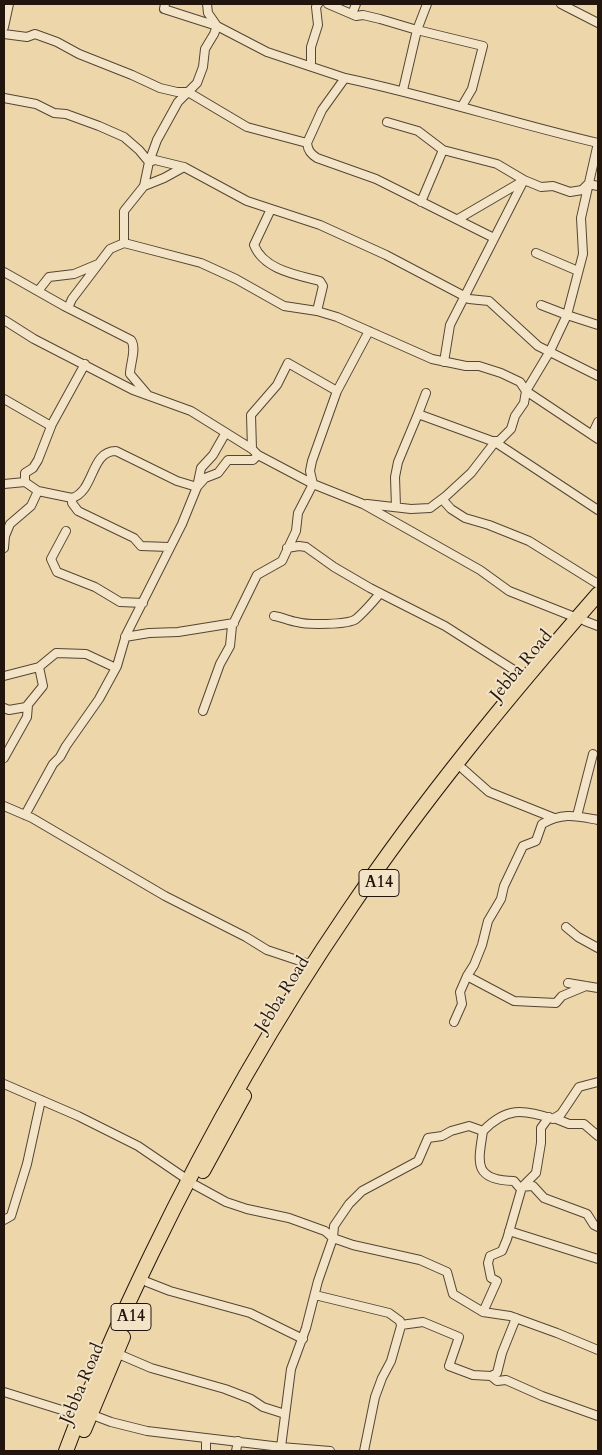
<!DOCTYPE html>
<style>
body{margin:0}
#map{position:relative;width:602px;height:1455px;overflow:hidden;background:#ecd6aa;font-family:Cardo,serif}
canvas{display:block}
.frame{position:absolute;inset:0;border:5px solid #22150d;pointer-events:none}
</style>
<div id="map">
<canvas width="602" height="1455"></canvas>
<div class="frame"></div>
</div>
<script>
const context = document.querySelector('canvas').getContext('2d');
context.lineJoin = 'round';
function stroke(path, color, width, dash) { context.strokeStyle = color; context.lineWidth = width; context.lineCap = dash ? 'butt' : 'round'; context.setLineDash(dash || []); context.stroke(path); }
function drawText(font, color, halo, rows, align = 'center') {
  context.font = font + ' Cardo,serif'; context.lineWidth = 4; context.setLineDash([]); context.textBaseline = 'middle'; context.strokeStyle = halo; context.fillStyle = color; for (const [text, x, y, turn = 0] of rows) {
    context.save(); context.translate(x, y); context.rotate((+turn || 0) * Math.PI / 180); context.textAlign = isNaN(turn) ? turn : align; if (halo) context.strokeText(text, 0, 0); context.fillText(text, 0, 0); context.restore();
  }
}
const street = new Path2D(`
 M165 4 164 9 217 26 208 13 207 4
 M328 4 356 16 363 15 380 19 417 30 483 46 472 89 462 106
 M561 4 598 23
 M352 14 356 4
 M4 27 9 4
 M4 34 27 37 35 34 57 42 79 54 132 75 160 88 177 92H188L247 127 307 143
 M311 66V47L318 25 316 7 318 4
 M345 78 267 52 217 26 214 34 205 49 203 67 197 83 178 102 157 140 149 162 144 186 164 178 184 167 247 201 320 225 386 255 464 296 469 299 489 301 538 346 598 376
 M403 90 417 30 427 4
 M4 98 36 104 54 113 66 114 99 126 124 137 139 150 149 162 155 160 184 167
 M387 122 418 131 443 150 497 164 524 180 541 187 553 186 570 192 582 190 588 184 598 186
 M421 202 443 150
 M271 209 254 245C264 270 297 275 320 281L323 286 317 311
 M458 219 523 181
 M494 238 376 179 317 158C311 154 308 151 307 143L322 110 345 78C430 96 513 123 598 143
 M124 243V211L144 186
 M536 253 578 271
 M4 272 64 306 131 340C137 348 130 364 130 374L147 394
 M38 291 49 277 74 274 98 264
 M541 305 567 315 583 254 581 218 598 143
 M68 308 72 299 110 249 124 243 132 245 201 263 236 279 284 306 317 311 337 317 432 359 466 366H479L501 373 520 382 526 391 598 439
 M4 320 34 339 133 390 191 411 252 449 258 455 313 484 363 504 480 570 509 591 577 618
 M444 362 450 325 524 180
 M426 393 418 414 492 441H499L511 429 515 416 524 403 526 391 550 351 567 315 598 325
 M4 399 51 426
 M592 435 598 422
 M252 449 251 415 277 385 288 363 337 391 369 331
 M25 482V473L33 468 38 460 52 424 85 364
 M4 484 25 482 38 491 72 498C95 491 90 451 116 451L177 481 197 487 205 478 218 473 228 460H253L258 455
 M72 498V503L78 511 134 538 141 546 169 547
 M442 499 451 509 465 518 489 525 529 541 598 584
 M367 504 411 509 430 508 446 496 471 473 495 442 598 510
 M396 507 395 477 398 462 418 414
 M66 531 51 559 57 572 95 587 120 602 143 603
 M4 548 5 536 10 524 31 506 38 491
 M287 548 299 546 306 547 334 567 370 588 445 626 525 677
 M274 616C282 617 289 621 297 622 307 625 348 625 356 619 363 613 375 600 380 593
 M585 621 598 626
 M125 637 149 633 178 632 234 623
 M4 676 39 667 56 653 86 654 116 668
 M4 708 9 710 26 707 43 686 39 667
 M203 711 220 664 230 646 232 626 257 575 282 561 296 531 298 513 313 484 310 471 312 461 337 391
 M4 758 27 717 28 705
 M463 769 489 792 554 818
 M4 806 32 818 165 896 246 937 267 950 312 965
 M25 815 53 764 60 757 66 746 99 699 117 666 126 635 182 524 197 487 201 468 213 455 225 434
 M577 816 593 754
 M566 927 578 937 598 948
 M467 976 514 1001 556 1003 562 996 586 986
 M568 983 598 988
 M454 1022 462 1004 460 992 467 976 474 965 482 945 488 921 501 899 504 886 523 846 536 841 542 824C563 812 576 816 598 820
 M4 1084 78 1116 138 1146 188 1180
 M554 1118 569 1124H584L598 1136
 M483 1131C478 1163 473 1180 514 1181L519 1187 533 1186 544 1198 587 1214 594 1225 598 1227
 M195 1185 226 1202 247 1209 289 1218 325 1231 333 1238 353 1245 420 1260 447 1272 453 1294 483 1312 510 1316 557 1333 598 1350
 M4 1220 11 1216 27 1164 41 1100
 M509 1231 598 1259
 M147 1282 170 1291 250 1313 303 1339
 M315 1295 389 1313 400 1321 401 1326 391 1361 382 1378 375 1397 364 1451
 M483 1312 497 1281 491 1278 488 1263 490 1256 502 1251 507 1239 522 1187 536 1173 541 1143V1128L549 1117
 M401 1325 423 1322 459 1337 449 1366 473 1375 491 1376 497 1373 502 1353 516 1318
 M116 1353 151 1368 225 1389 251 1399 263 1407 285 1414
 M491 1376 497 1381 506 1380 542 1396 598 1416
 M4 1392 65 1411 79 1418
 M90 1414 111 1422 147 1431 281 1447 330 1451
 M281 1447 291 1369 306 1328 318 1281 333 1238 334 1226 349 1204 362 1191 418 1161 428 1138 442 1136 451 1131 469 1126 483 1131C506 1107 523 1109 553 1119L561 1114 579 1087 598 1082
 M206 1451V1438
 M236 1451 238 1441`);
const highway = new Path2D(`
 M203 1171 244 1096
 M84 1430 123 1337
 M66 1451C91 1384 120 1319 151 1255 209 1135 274 1020 349 910 424 799 510 695 598 594`);
const shields = [
 [379,883,40],
 [131,1317,40]
];
const shieldNames = [
 ["A14",379,883],
 ["A14",131,1317]
];
const streetNames = [
 ["Jebba Road",522,666,-50],
 ["Jebba Road",283,995,-58],
 ["Jebba Road",83,1384,-67]
];
stroke(street, '#544534', 10);
stroke(highway, '#22150d', 16);
stroke(street, '#f3e4c8', 8);
stroke(highway, '#ecd6aa', 14);
for (const [x, y, w] of shields) { const box = new Path2D(); box.roundRect(x - w / 2, y - 13.5, w, 27, 4); context.fillStyle = '#f3e4c8'; context.fill(box); stroke(box, '#22150d', 1); }
drawText('bold 16px', '#22150d', null, shieldNames);
drawText('18px', '#22150d', '#f3e4c8', streetNames);
</script>
